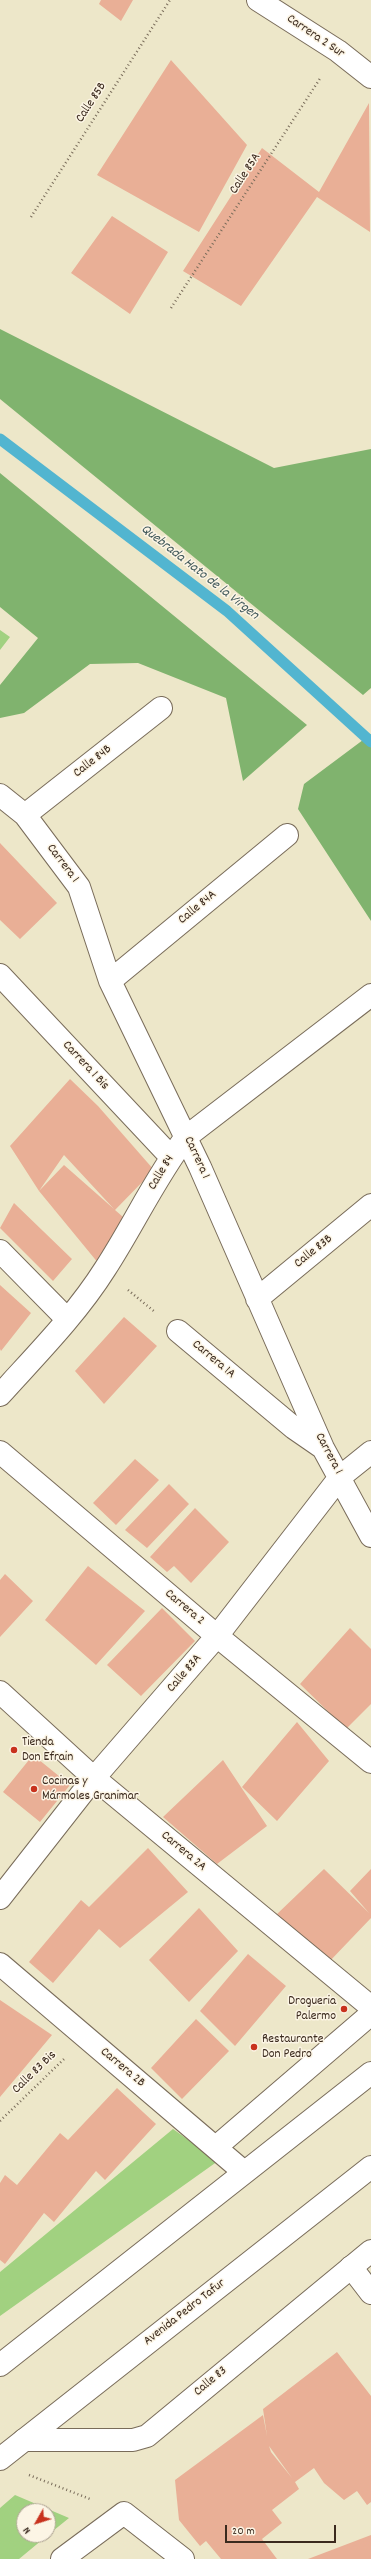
<!DOCTYPE html>
<meta charset="utf-8">
<style>
body{margin:0}
#map{position:relative;width:371px;height:2559px;overflow:hidden;background:#ede7c9;font-family:Dekko,sans-serif}
canvas{display:block}
.north{position:absolute;left:16px;top:2503px;width:40px;height:40px;box-sizing:border-box;background:#fcf5e5;border:1px solid #afa495;border-radius:50%;rotate:231deg;font-size:11px;font-weight:700;line-height:16px;text-align:center;color:#3b2a1e}
.north::after{content:'';display:block;margin:auto;width:14px;height:18px;background:#c8321e;clip-path:polygon(50% 0,100% 100%,50% 72%,0 100%)}
.scale{position:absolute;left:225px;top:2525px;width:111px;height:18px;box-sizing:border-box;border:2px solid #3b2a1e;border-top:0;padding-left:5px;font-size:12px;line-height:14px;white-space:nowrap;color:#3b2a1e;-webkit-text-stroke:3px #fcf5e5;paint-order:stroke}
</style>
<div id="map">
<canvas width="371" height="2559"></canvas>
<div class="north">N</div>
<div class="scale">20 m</div>
</div>
<script>
const context = document.querySelector('canvas').getContext('2d');
context.lineJoin = 'round';
function fill(path, color) { context.fillStyle = color; context.fill(path, 'evenodd'); }
function stroke(path, color, width, dash) { context.strokeStyle = color; context.lineWidth = width; context.lineCap = dash ? 'butt' : 'round'; context.setLineDash(dash || []); context.stroke(path); }
function drawText(font, color, halo, rows, align = 'center') {
  context.font = font + ' Dekko,sans-serif'; context.lineWidth = 3; context.setLineDash([]); context.textBaseline = 'middle'; context.strokeStyle = halo; context.fillStyle = color; for (const [text, x, y, turn = 0] of rows) {
    context.save(); context.translate(x, y); context.rotate((+turn || 0) * Math.PI / 180); context.textAlign = isNaN(turn) ? turn : align; if (halo) context.strokeText(text, 0, 0); context.fillText(text, 0, 0); context.restore();
  }
}
const green = new Path2D(`
 M0 630 10 637 0 650Z
 M173 2129 218 2161 0 2316V2272Z
 M15 2495 69 2518 48 2535V2511H24V2535H48L19 2559H0V2508Z`);
const forest = new Path2D(`
 M0 329 274 468 371 449V688L363 695 0 399Z
 M0 473 307 725 243 781 226 698 138 663 90 664 24 713 0 718V685L38 638 0 607Z
 M371 734V921L298 809 304 784Z`);
const stream = new Path2D(`
 M0 439 227 611 371 742`);
const building = new Path2D(`
 M101 0H133L121 21 99 4Z
 M171 60 247 145 199 232 97 175Z
 M369 103 370 232 317 197 241 306 183 271 262 148 319 192Z
 M112 216 168 252 130 314 71 273Z
 M0 843 57 903 20 939 0 920Z
 M70 1079 98 1106 154 1170 115 1210 130 1223 99 1264 39 1191 64 1165 114 1209 64 1155 39 1191 10 1146Z
 M14 1203 72 1259 53 1281 0 1228Z
 M0 1285 31 1313 1 1351 0 1349Z
 M124 1317 157 1346 104 1404 75 1371Z
 M135 1459 159 1480 116 1525 93 1503Z
 M169 1484 189 1504 147 1548 125 1530Z
 M195 1508 229 1542 191 1583 174 1566 167 1572 150 1557Z
 M88 1566 145 1611 96 1665 45 1620Z
 M5 1574 33 1601 0 1637V1580Z
 M162 1608 195 1641 141 1696 107 1665Z
 M350 1628 371 1649V1704L346 1729 300 1684Z
 M297 1722 329 1761 277 1821 242 1787Z
 M33 1755 70 1785 40 1822 3 1792Z
 M223 1760 267 1826 217 1864 163 1817Z
 M148 1848 188 1892 120 1948 99 1929 53 1983 29 1962 81 1900 89 1907Z
 M324 1869 369 1913 350 1891 371 1869V1918L328 1963 276 1915Z
 M199 1908 238 1951 189 2002 149 1960Z
 M248 1954 286 1986 235 2046 200 2011Z
 M0 2000 52 2035 0 2097Z
 M196 2019 229 2051 182 2099 151 2068Z
 M117 2088 156 2124 105 2180 96 2171 54 2222 44 2213 5 2264 0 2260V2183L5 2175 17 2185 60 2133 68 2140Z
 M337 2352 371 2396V2502L367 2505 357 2491 344 2500 324 2483 314 2468 295 2482 299 2489 272 2510 282 2523 262 2539 277 2559H221L206 2541 200 2546 179 2520 175 2480 263 2415 267 2436 263 2409ZM269 2446 292 2478 271 2452Z
 M371 2535V2559H308Z`);
const path = new Path2D(`
 M31 217 170 0
 M171 308 321 77
 M128 1290 155 1312
 M0 2121 64 2059
 M29 2475 90 2499`);
const lane = new Path2D(`
 M216 2147 371 2014
 M351 2267 371 2293`);
const street = new Path2D(`
 M0 795 25 815 79 887 110 981 200 1167 323 1448 371 1536
 M25 815 161 708
 M0 975 171 1157
 M110 981 287 835
 M0 1251 67 1319
 M257 1299 371 1205
 M178 1331 294 1428 323 1448
 M0 1395C36 1355 76 1315 105 1269 133 1226 155 1178 186 1137L371 995
 M0 1452 217 1636 371 1762
 M0 1692 94 1778 371 2007
 M0 1898 94 1778 217 1636 340 1477 371 1452
 M0 1964 244 2172
 M24 2440H133L147 2436 371 2251
 M62 2559 124 2513 183 2559`);
const secondary = new Path2D(`
 M258 0 338 51 371 77
 M0 2365 371 2073
 M0 2459 371 2167`);
const markers = [
 [14,1750,4,"#c8321e"],
 [34,1789,4,"#c8321e"],
 [344,2009,4,"#c8321e"],
 [254,2047,4,"#c8321e"]
];
const streetNames = [
 ["Carrera 2 Sur",315,37,34],
 ["Calle 85B",92,103,-57],
 ["Calle 85A",246,174,-57],
 ["Calle 84B",93,762,-38],
 ["Carrera 1",62,864,53],
 ["Calle 84A",198,908,-40],
 ["Carrera 1 Bis",85,1066,47],
 ["Carrera 1",196,1158,65],
 ["Calle 84",162,1173,-59],
 ["Calle 83B",314,1252,-39],
 ["Carrera 1A",213,1360,40],
 ["Carrera 1",328,1454,62],
 ["Carrera 2",184,1608,40],
 ["Calle 83A",185,1674,-49],
 ["Carrera 2A",183,1852,40],
 ["Carrera 2B",122,2068,40],
 ["Calle 83 Bis",35,2073,-44],
 ["Avenida Pedro Tafur",185,2313,-38],
 ["Calle 83",211,2382,-40]
];
const poiNames = [
 ["Tienda",22,1743],
 ["Don Efrain",22,1758],
 ["Cocinas y",42,1782],
 ["Mármoles Granimar",42,1797],
 ["Drogueria",336,2002,"right"],
 ["Palermo",336,2017,"right"],
 ["Restaurante",262,2040],
 ["Don Pedro",262,2055]
];
const waterNames = [
 ["Quebrada Hato de la Virgen",199,573,38]
];
fill(green, '#a1d180');
fill(forest, '#80b36e');
stroke(stream, '#52b5d0', 11);
fill(building, '#e9af96');
stroke(lane, '#796c5a', 24);
stroke(street, '#796c5a', 24);
stroke(secondary, '#796c5a', 24);
stroke(path, '#796c5a', 2.5, [1, 3]);
stroke(lane, '#fff', 22);
stroke(street, '#fff', 22);
stroke(secondary, '#fff', 22);
for (const [x, y, r, color] of markers) { const dot = new Path2D(); dot.arc(x, y, r, 0, 2 * Math.PI); context.fillStyle = color; context.fill(dot); stroke(dot, '#fcf5e5', 1.5); }
drawText('13px', '#3b2a1e', '#fcf5e5', streetNames);
drawText('13px', '#3b2a1e', '#fcf5e5', poiNames, 'left');
drawText('italic 14px', '#435b5c', '#fcf5e5', waterNames);
</script>
